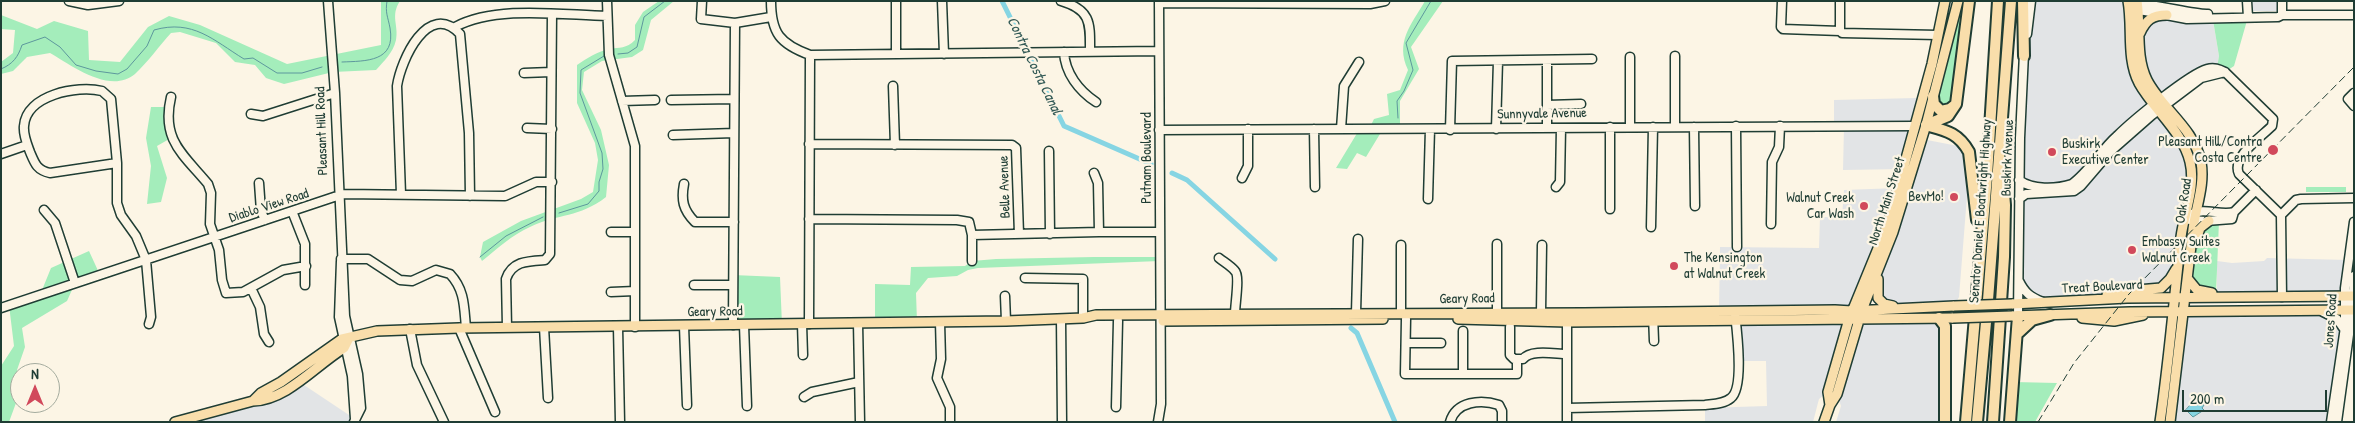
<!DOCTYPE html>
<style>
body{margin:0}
#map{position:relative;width:2355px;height:423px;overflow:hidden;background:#fcf5e5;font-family:"Patrick Hand",sans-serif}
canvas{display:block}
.frame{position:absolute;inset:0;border:2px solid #1f3d34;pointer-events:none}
.north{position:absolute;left:10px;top:363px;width:50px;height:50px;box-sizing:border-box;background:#fcf5e5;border:1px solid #a4ab9e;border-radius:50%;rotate:0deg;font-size:14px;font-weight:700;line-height:20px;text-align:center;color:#1f3d34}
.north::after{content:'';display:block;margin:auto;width:18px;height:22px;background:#d1495b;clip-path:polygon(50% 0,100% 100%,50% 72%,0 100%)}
.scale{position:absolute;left:2182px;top:390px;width:145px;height:22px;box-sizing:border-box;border:2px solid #1f3d34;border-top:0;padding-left:6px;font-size:15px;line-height:18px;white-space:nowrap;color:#1f3d34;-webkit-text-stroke:4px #fcf5e5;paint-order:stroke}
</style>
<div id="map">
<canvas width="2355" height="423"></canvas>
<div class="frame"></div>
<div class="north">N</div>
<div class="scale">200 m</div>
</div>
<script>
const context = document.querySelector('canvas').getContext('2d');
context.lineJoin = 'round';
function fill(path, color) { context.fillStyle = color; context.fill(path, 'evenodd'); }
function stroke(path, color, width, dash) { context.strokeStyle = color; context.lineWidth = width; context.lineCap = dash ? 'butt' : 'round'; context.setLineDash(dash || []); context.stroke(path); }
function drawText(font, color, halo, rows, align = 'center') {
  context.font = font + ' "Patrick Hand",sans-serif'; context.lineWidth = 4.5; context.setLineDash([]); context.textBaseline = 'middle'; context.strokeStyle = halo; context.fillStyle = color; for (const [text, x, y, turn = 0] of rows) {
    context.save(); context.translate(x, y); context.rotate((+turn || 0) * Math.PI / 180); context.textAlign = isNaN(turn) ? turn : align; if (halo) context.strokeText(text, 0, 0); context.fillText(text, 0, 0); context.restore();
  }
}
const built = new Path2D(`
 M2031 1H2128L2154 106 2072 184 2028 187 2019 180Z
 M2247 1H2281L2280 11H2248Z
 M2149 19 2213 20 2219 56 2217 68 2162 100 2155 93 2140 49 2145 24Z
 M1916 98 1923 100 1904 169 1843 170 1844 127H1834V100Z
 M2158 111 2190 163 2179 264 2166 285 2092 302 2030 297 2018 279 2019 199 2026 194 2066 193Z
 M1922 139 1963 147 1969 171 1959 297 1954 306 1898 308 1880 301 1879 271Z
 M1898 188 1852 311 1719 312 1720 247 1819 248 1820 217H1842L1844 190Z
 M2267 258 2349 260 2345 296 2217 294V261L2232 263 2264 261Z
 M2319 310 2343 325 2331 422H2170L2184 312Z
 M1849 319 1828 392 1819 399 1813 422H1705V408L1767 406 1766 361H1738L1736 320Z
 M1859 319 1943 322 1945 422H1836L1841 406 1837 394Z
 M298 381 355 419 354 422H175L264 400Z`);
const green = new Path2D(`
 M381 1H400C390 16 399 25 396 40 393 53 384 61 376 70L333 72 284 84 266 78 255 65 235 62 216 43 180 32 171 33C159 46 148 62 135 74 110 95 71 65 50 53L27 57 13 71 1 74V62L13 53 15 30 1 29V15L37 29 54 21 88 31 89 60 120 62 148 27 169 16 200 25 287 64 381 45Z
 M659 1H674L651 20 643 50 632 57 602 61 584 72 582 90 601 130 609 165 606 197C579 218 559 213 530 227 512 235 497 249 482 261L480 257 483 242 521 221 581 199 593 192 598 160 595 143 577 103V65C587 58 597 52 609 49 620 47 626 49 635 40V25L643 12Z
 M1425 1H1443L1411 47 1419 69 1400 101V129H1383L1366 157 1357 153 1347 169 1336 168 1359 130 1371 125 1374 119 1389 115 1387 94 1400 90 1408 70C1395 42 1411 25 1425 1Z
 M1959 1H1969L1957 95 1950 109 1934 104Z
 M2248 17 2234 66 2225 72 2217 68 2219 56 2213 20Z
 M151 107H169L171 138 157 146 167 178 161 202 147 204 151 166 146 138Z
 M2306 187H2346V192H2306Z
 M2209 221H2219L2216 294 2201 291 2188 279 2192 237Z
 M89 251 100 275 75 283 67 301 22 328 25 347 17 370 20 373V392L9 422H1V366L14 346 9 305 40 295 51 268Z
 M1094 257H1160V261L978 268 968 270 957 276 928 278 916 293 917 322 875 323V284L910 285 911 267 965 266 972 261 996 259Z
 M733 275 780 277 782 325H733Z
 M2014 382 2057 383 2035 422H2010Z`);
const water = new Path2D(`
 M2197 398 2204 405 2202 408 2204 410 2193 417 2186 410Z`);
const stream = new Path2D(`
 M618 54 628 53 637 47 644 17 665 1
 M342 62C366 61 396 62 390 28 388 17 385 13 387 1
 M1 69C13 64 18 57 22 45L45 37 60 47 76 65 96 71 118 74 127 69 147 46 154 30C193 19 213 40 244 59L253 58 277 73H302L322 67
 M1398 118 1397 101 1404 91 1413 70 1406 43 1431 1
 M559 213 588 204 599 191V182L603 169 602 153 580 93 581 70 604 56
 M480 257 506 236 543 217`);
const canal = new Path2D(`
 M1002 1 1064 126 1151 164
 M1172 173 1187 180 1275 259
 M1351 328 1357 333 1395 422`);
const minor = new Path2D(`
 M69 1 88 5 119 1
 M328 1 335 93 345 316 358 374 361 408 354 422
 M607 1 609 55 635 146V327
 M702 1 701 19 735 23 771 17
 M771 1C771 33 780 44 810 55L1159 51
 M896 1V54
 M942 1 944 54
 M1061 1C1092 10 1090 24 1090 52
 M1782 1 1781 27 1783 29 1840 31
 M1840 1V31L1842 33 1938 35
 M2247 1 2248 17
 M1159 3 1370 4 1385 1
 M2134 6C2143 0 2192 15 2208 14
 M2132 10 2145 11 2187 19 2278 17 2282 15H2354
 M2282 15V1
 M455 27C497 5 561 15 607 16
 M2027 34 2031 1
 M1064 52C1065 73 1079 91 1096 102
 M1675 56V126
 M1630 57V126
 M1547 60V128
 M524 73 551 72
 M893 86 895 145
 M2354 93 2348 99 2354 106
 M171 97C161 140 183 154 208 184L211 193 210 224 219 250 222 280 226 293 243 292 283 270 306 266
 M671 100 734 99
 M622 101 655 100
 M1547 105 1581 104
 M251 114 263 116 335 93
 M1736 126 1737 247
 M1610 127V209
 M1694 127 1695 206
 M527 128 552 129
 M1314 129 1315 187
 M1341 129 1344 86 1359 62
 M1496 129 1498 61
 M1159 130 1915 126
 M1450 130 1452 61 1592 59
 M673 135 734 133
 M809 144 1012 145 1016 148 1019 234
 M1049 151 1050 234
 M1 154 27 145
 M117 163 50 173C37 170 35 164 30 152 27 144 23 135 24 126 26 95 77 85 102 91L111 99 117 163V203L121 215 136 236 146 260 151 317 149 324
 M1094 173 1098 183 1099 232
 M1242 178 1248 166V129
 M2019 180C2032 190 2056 189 2072 184 2089 172 2101 150 2117 136 2132 121 2189 74 2207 69 2214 67 2219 69 2225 72L2273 119 2272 126C2261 137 2231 157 2239 174L2281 215 2282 297
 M259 183 261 211 265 220
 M684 184C681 200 683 210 695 222H734
 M1556 187 1560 182 1561 128
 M401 194 397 86C401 60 428 0 460 34L469 133 470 196
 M1428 199 1430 129
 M2019 199 2026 194 2074 191 2081 186 2111 151 2152 115 2201 78 2225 72
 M44 210 55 223 75 283
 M292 211 305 244V285
 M2192 214C2204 207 2221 216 2234 212
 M2281 215 2296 200 2301 199 2354 198
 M809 219 957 220 969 222 972 235
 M2190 220 2206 221 2232 219 2234 212 2256 190
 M1771 224 1772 162 1779 147 1780 126
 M1651 227 1653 127
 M611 232H635
 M1497 244V312
 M1401 245V313
 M1219 258C1224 262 1231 266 1235 271 1240 276 1235 304 1235 314
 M341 259H368L400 280 412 281 436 270 450 274C465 290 464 307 466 328
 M341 261 339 317 352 376 355 419
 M972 261V235L1099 232H1159
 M1025 278 1083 279V318
 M2019 281C2025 293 2030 297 2043 302
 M694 285H733
 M251 288 260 307 264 334 269 342
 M611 292 635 291
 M1005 296 1006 321
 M1 308 343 194 505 196 536 182H552
 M1541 312 1542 245
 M2323 312 2337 319 2344 329
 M1356 313 1358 239
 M1653 315 1654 341
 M2018 316 2020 138 2024 53
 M1567 318V422
 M1061 319 1062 422
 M1406 319 1405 374H1517V359
 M940 322 941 359 937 378 950 407V422
 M858 323 860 422
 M802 324 803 355
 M809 324 810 55
 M733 325 735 23
 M744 325 747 406
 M684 326 687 405
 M507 327 506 279C512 261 528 261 545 260L550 254 552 14
 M544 327 548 398
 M618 327 620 422
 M1510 327V355L1514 359H1523C1531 349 1555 354 1567 354
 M459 328 495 412
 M410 329 417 365 444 422
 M1463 331V374
 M1406 343H1441
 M804 397 812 392 859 382
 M1116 407 1118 321
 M1567 408 1705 405C1713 404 1724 404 1731 398 1744 388 1737 331 1735 314
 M1158 422 1161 404 1159 1
 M1450 422C1456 401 1481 399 1499 405L1502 411V422
 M2331 422 2345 327V288L2354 222
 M2337 422 2351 320 2354 276`);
const major = new Path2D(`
 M2128 1C2133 28 2126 58 2139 83 2154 110 2183 132 2190 162 2196 187 2184 213 2181 237 2174 299 2169 361 2160 422
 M2137 1C2141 27 2135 56 2147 80 2162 109 2194 128 2201 162 2205 185 2196 206 2193 229 2185 293 2178 358 2170 422
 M2140 33C2146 20 2152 15 2167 15
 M2195 243 2200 228 2209 221
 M1878 279V298L1884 304 1893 306
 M2188 279 2197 290 2212 293
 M2107 295 2126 291 2161 288 2170 279 2176 269
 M2012 304 2127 298 2354 296
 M2012 316 2130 312 2354 310
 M2082 318 2114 321 2143 315
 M1458 319 1567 322 1953 318
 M1163 321 1383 319
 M253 401 261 393 281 382 342 339 377 331 459 328 1006 321 1083 318 1096 315 1584 313 1835 310 1852 311 1954 306
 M1830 405 1828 392 1849 319 1888 224 1932 64 1945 1
 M175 422 253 401C287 400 316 365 344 348L349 338
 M1824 422 1830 405 1837 394 1862 310 1893 232 1926 125 1958 1`);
const highway = new Path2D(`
 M2023 1 2024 56
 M1933 96 1934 104 1941 111 1950 109 1955 105
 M1926 125 1948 116 1956 104 1969 1
 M1929 126C1948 131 1959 134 1969 152L1977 220
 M1939 318 1945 326V422
 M2018 333 2032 320 2050 315
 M1966 422 1987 176 1998 1
 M1977 422 1988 300 2011 1
 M1993 422 2004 257 2005 205 2003 181
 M2010 422 2018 316`);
const rail = new Path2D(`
 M2038 422 2074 363 2129 294 2354 67`);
const majorBridge = new Path2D(`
 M1954 306 2012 304
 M1953 318 2012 316`);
const markers = [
 [2273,150,6,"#d1495b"],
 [2052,152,5,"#d1495b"],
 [1954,197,5,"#d1495b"],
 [1864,206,5,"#d1495b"],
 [2132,250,5,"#d1495b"],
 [1674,266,5,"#d1495b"]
];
const streetNames = [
 ["Sunnyvale Avenue",1542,114,-1],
 ["Pleasant Hill Road",322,131,-92],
 ["Putnam Boulevard",1147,158,-90],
 ["Buskirk Avenue",2008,158,-88],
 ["Belle Avenue",1005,187,-92],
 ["North Main Street",1887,201,-72],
 ["Oak Road",2184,201,-81],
 ["Diablo View Road",269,206,-18],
 ["Senator Daniel E Boatwright Highway",1981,211,-86],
 ["Treat Boulevard",2102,287,-3],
 ["Geary Road",1467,299,-1],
 ["Geary Road",715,312,-1],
 ["Jones Road",2331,321,-86]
];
const poiNames = [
 ["Pleasant Hill/Contra",2262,142],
 ["Costa Centre",2262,158],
 ["Buskirk",2062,144,"left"],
 ["Executive Center",2062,160,"left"],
 ["BevMo!",1944,197],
 ["Walnut Creek",1854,198],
 ["Car Wash",1854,214],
 ["Embassy Suites",2142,242,"left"],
 ["Walnut Creek",2142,258,"left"],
 ["The Kensington",1684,258,"left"],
 ["at Walnut Creek",1684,274,"left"]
];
const waterNames = [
 ["Contra Costa Canal",1034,66,64]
];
fill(built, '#e2e4e6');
fill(green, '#a4edbb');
fill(water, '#86d5e3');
stroke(water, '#5d989d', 1);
stroke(stream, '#5d989d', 1);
stroke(canal, '#86d5e3', 5);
stroke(minor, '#1f3d34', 11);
stroke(major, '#1f3d34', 12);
stroke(highway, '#1f3d34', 14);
stroke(minor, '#fcf5e5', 8);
stroke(major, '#f9deab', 9);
stroke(highway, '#f9deab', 10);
stroke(rail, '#1f3d34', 1, [8, 4]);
stroke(majorBridge, '#1f3d34', 12, []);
stroke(majorBridge, '#f9deab', 9);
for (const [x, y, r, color] of markers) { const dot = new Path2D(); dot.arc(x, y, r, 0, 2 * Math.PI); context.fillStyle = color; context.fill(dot); stroke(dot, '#fcf5e5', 2); }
drawText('14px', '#1f3d34', '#fcf5e5', streetNames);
drawText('14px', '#1f3d34', '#fcf5e5', poiNames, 'right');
drawText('italic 15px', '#345b57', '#fcf5e5', waterNames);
</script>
